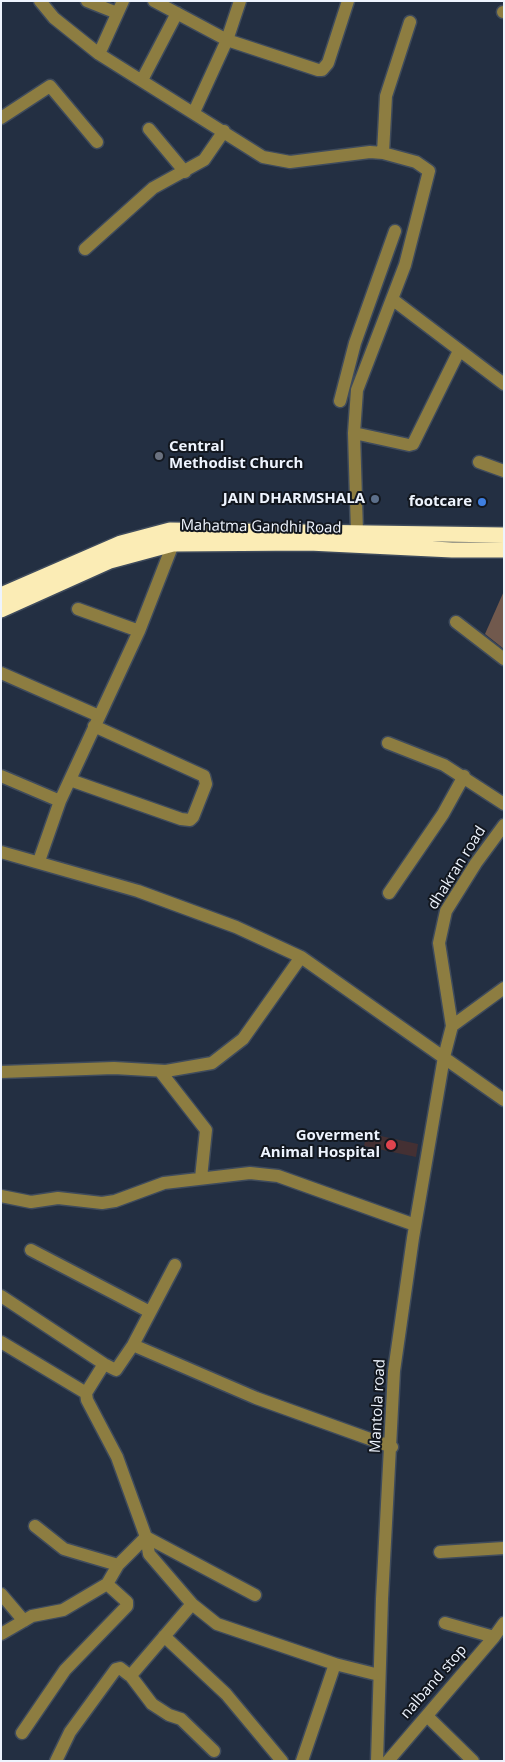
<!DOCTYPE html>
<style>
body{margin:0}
#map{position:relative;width:505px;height:1762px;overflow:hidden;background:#232f42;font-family:"Open Sans",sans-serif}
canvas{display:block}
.frame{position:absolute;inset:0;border:2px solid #eef4fe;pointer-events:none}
</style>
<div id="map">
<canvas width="505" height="1762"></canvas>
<div class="frame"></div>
</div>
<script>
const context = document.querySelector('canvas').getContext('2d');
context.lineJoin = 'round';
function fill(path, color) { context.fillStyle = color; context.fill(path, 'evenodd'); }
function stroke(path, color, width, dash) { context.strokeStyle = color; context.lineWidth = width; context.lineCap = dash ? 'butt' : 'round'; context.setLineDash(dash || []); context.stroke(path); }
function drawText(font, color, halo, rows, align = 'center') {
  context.font = font + ' "Open Sans",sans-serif'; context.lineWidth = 4; context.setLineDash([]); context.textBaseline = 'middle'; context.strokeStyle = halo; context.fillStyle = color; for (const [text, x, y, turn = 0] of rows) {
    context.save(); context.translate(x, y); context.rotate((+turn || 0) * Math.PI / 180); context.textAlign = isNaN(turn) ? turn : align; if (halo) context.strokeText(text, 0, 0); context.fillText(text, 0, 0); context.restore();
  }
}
const medical = new Path2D(`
 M367 1133 418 1144 416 1157 364 1146Z`);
const building = new Path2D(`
 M504 591V649L485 634Z`);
const minor = new Path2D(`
 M40 1 54 18 99 54 263 157 290 162 370 152 383 153 416 162 429 171 405 265 357 390 354 433 357 532
 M87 1 117 13
 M154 1 227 40 318 70H322L328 63 348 1
 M503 12H504
 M99 54 123 1
 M142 80 177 13
 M194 112 227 40 240 1
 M1 118 50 86 97 142
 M149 129 185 172
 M383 153 386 96 410 22
 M85 249 153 188 204 160 224 131
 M392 299 504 384
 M340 401 355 343 395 231
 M354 433 409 445 413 444 459 351
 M479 462 504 471
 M78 609 139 631
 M456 622 504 659
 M1 673 99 716
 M388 743 444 765 504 804
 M1 776 60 801
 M70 780 181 819 190 820 193 817 206 784 204 776 94 726
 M1 852 138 891 236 927 301 957 504 1100
 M39 861 60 801 139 631 173 544
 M389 893 443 814 464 776
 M452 1026 504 988
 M160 1071 206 1130 201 1178
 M1 1072 114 1068 166 1071 212 1063 243 1039 301 957
 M1 1196 31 1202 58 1198 102 1203 115 1201 164 1183 250 1173 278 1176 415 1225
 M31 1250 150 1312
 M1 1296 104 1364 116 1370 133 1345 175 1265
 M1 1342 86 1393
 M133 1345 256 1398 392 1447
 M104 1364 86 1393 87 1400 117 1457 146 1537 149 1554 192 1604 217 1624 335 1664 379 1675
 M35 1526 64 1549 118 1565
 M146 1537 255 1595
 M440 1552 504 1548
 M1 1594 24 1621
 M445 1623 494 1637
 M1 1634 32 1616 63 1610 107 1584 118 1565 146 1537
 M164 1636 226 1694 282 1761
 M130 1675 152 1704 169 1715 181 1719 214 1751
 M427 1716 473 1761
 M22 1733 65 1670 127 1606V1602L107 1584
 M56 1761 70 1732 116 1669 120 1668 129 1675 132 1674 192 1604
 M302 1761 335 1664
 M377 1761 382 1599 394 1371 413 1238 444 1057 452 1026 439 943 446 911 476 863 504 825
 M388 1761 494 1637 504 1623`);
const highway = new Path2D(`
 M1 595 121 543 170 530 504 535
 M1 610 110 561 173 544 309 543 452 550H504`);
const markers = [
 [159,456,5,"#6b7280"],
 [375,499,5,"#5c6f8a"],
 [482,502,5,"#3f7fe0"],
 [391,1145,6,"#e0444e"]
];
const poiNames = [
 ["Central",169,447,"left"],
 ["Methodist Church",169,464,"left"],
 ["JAIN DHARMSHALA",365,499],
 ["footcare",472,502],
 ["Goverment",380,1136],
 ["Animal Hospital",380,1153]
];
const streetNames = [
 ["Mahatma Gandhi Road",261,527,1],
 ["dhakran road",457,868,-58],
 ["Mantola road",378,1406,-87],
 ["nalband stop",434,1682,-49]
];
fill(medical, '#443033');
fill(building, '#71594d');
stroke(minor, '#3f4b5c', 15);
stroke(highway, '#3f4b5c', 18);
stroke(minor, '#8d7d41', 12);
stroke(highway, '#fbecb5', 15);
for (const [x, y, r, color] of markers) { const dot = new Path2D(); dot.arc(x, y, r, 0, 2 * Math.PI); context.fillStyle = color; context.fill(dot); stroke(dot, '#12171f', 2); }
drawText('bold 15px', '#eef4fe', '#12171f', poiNames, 'right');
drawText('15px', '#eef4fe', '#12171f', streetNames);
</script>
